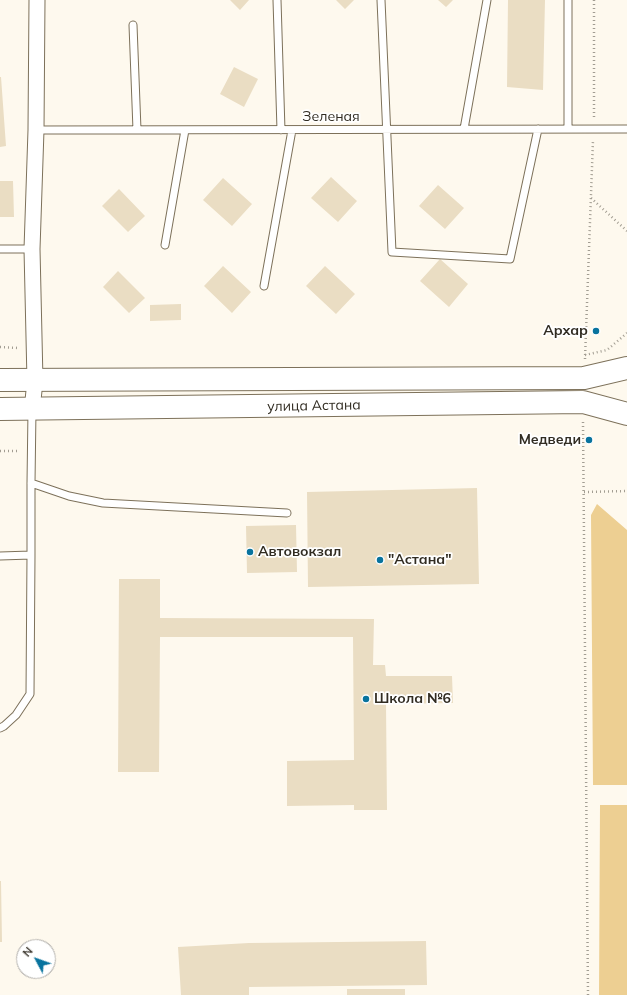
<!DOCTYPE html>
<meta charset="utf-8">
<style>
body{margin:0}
#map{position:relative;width:627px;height:995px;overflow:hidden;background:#fef9ee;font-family:Mulish,sans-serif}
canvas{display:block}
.north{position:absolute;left:16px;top:939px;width:40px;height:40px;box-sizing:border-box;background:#fff;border:1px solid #adaba7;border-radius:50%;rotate:311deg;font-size:11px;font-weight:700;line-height:16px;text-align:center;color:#312c22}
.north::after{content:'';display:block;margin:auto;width:14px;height:18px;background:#08739e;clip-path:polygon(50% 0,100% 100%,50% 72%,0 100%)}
</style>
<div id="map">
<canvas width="627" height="995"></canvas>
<div class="north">N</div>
</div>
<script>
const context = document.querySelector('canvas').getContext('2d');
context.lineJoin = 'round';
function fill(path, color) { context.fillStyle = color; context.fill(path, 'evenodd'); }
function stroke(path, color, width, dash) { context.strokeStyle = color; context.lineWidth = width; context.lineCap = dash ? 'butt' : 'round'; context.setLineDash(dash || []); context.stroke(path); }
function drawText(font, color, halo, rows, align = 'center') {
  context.font = font + ' Mulish,sans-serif'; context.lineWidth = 3.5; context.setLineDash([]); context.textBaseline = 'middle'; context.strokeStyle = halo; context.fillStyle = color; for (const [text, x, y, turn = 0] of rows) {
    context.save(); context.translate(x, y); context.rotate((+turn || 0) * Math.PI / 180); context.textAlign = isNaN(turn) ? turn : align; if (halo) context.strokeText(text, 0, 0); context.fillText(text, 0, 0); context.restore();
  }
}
const green = new Path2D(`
 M597 504 627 530V785H593L591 515Z
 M600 805H627V995H599Z`);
const building = new Path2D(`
 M230 0H249L240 10Z
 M336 0H354L345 9Z
 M438 0H453L446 7Z
 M508 0H545L543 90 507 87Z
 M234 67 258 79 244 107 220 94Z
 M0 77H1L6 146 0 147Z
 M331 177 357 201 338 222 311 198Z
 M223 178 252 204 232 226 203 200Z
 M0 181H13L14 217H0Z
 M438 185 464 208 445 229 419 206Z
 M119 189 145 216 128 232 102 206Z
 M440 259 468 284 449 307 420 281Z
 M223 266 251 292 232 313 204 286Z
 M325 266 355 294 336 314 306 286Z
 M118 271 145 298 129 313 103 287Z
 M181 304V320L150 321V305Z
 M477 488 479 584 308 587 307 492Z
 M296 525 297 572 247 573 246 526Z
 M119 579H160V618L374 619 373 665H385L386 676H452L453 703 386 704 387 810H354V805L287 806V761L354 760 353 637H160L159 772H118Z
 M0 881H1L2 942H0Z
 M426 941 427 985 249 987V995H181L178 947 249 943Z
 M347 989H405V995H347Z`);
const path = new Path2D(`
 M594 117V0
 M591 198 627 231
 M0 347 19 348
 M585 355 607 350 627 333
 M585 359 593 140
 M583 422 588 995
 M0 451H19
 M584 492 627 491`);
const service = new Path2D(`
 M277 0 281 130
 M381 0 392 252 510 259 538 129
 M133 25 137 130
 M464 129 487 0
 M568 129V0
 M36 130 627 129
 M165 245 185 130
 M0 249H32
 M264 286 292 130
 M31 483 69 496 103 503 287 513
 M0 556 31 555
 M0 728 4 726 16 715 30 694 31 555V483L32 410`);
const minor = new Path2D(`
 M32 410 35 381 32 249 36 130 37 0`);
const primary = new Path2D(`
 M0 380 584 378 627 368
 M0 409 583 402 627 414`);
const markers = [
 [596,331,4,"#08739e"],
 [589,440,4,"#08739e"],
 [250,552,4,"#08739e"],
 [380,560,4,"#08739e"],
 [366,699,4,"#08739e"]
];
const streetNames = [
 ["Зеленая",331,117],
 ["улица Астана",314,406,-1]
];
const poiNames = [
 ["Архар",588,331,"right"],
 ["Медведи",581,440,"right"],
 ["Автовокзал",258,552],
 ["\"Астана\"",388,560],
 ["Школа №6",374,699]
];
fill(green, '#edcf92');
fill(building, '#eaddc3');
stroke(service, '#7d715a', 9);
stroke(minor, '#7d715a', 17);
stroke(primary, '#7d715a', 24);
stroke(path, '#a29d92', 2.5, [1, 3]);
stroke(service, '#fff', 7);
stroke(minor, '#fff', 15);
stroke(primary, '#fff', 22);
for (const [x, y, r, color] of markers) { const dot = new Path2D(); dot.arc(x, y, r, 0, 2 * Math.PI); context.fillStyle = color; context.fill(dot); stroke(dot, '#fff', 1.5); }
drawText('14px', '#312c22', '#fff', streetNames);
drawText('bold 14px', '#312c22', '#fff', poiNames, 'left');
</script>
